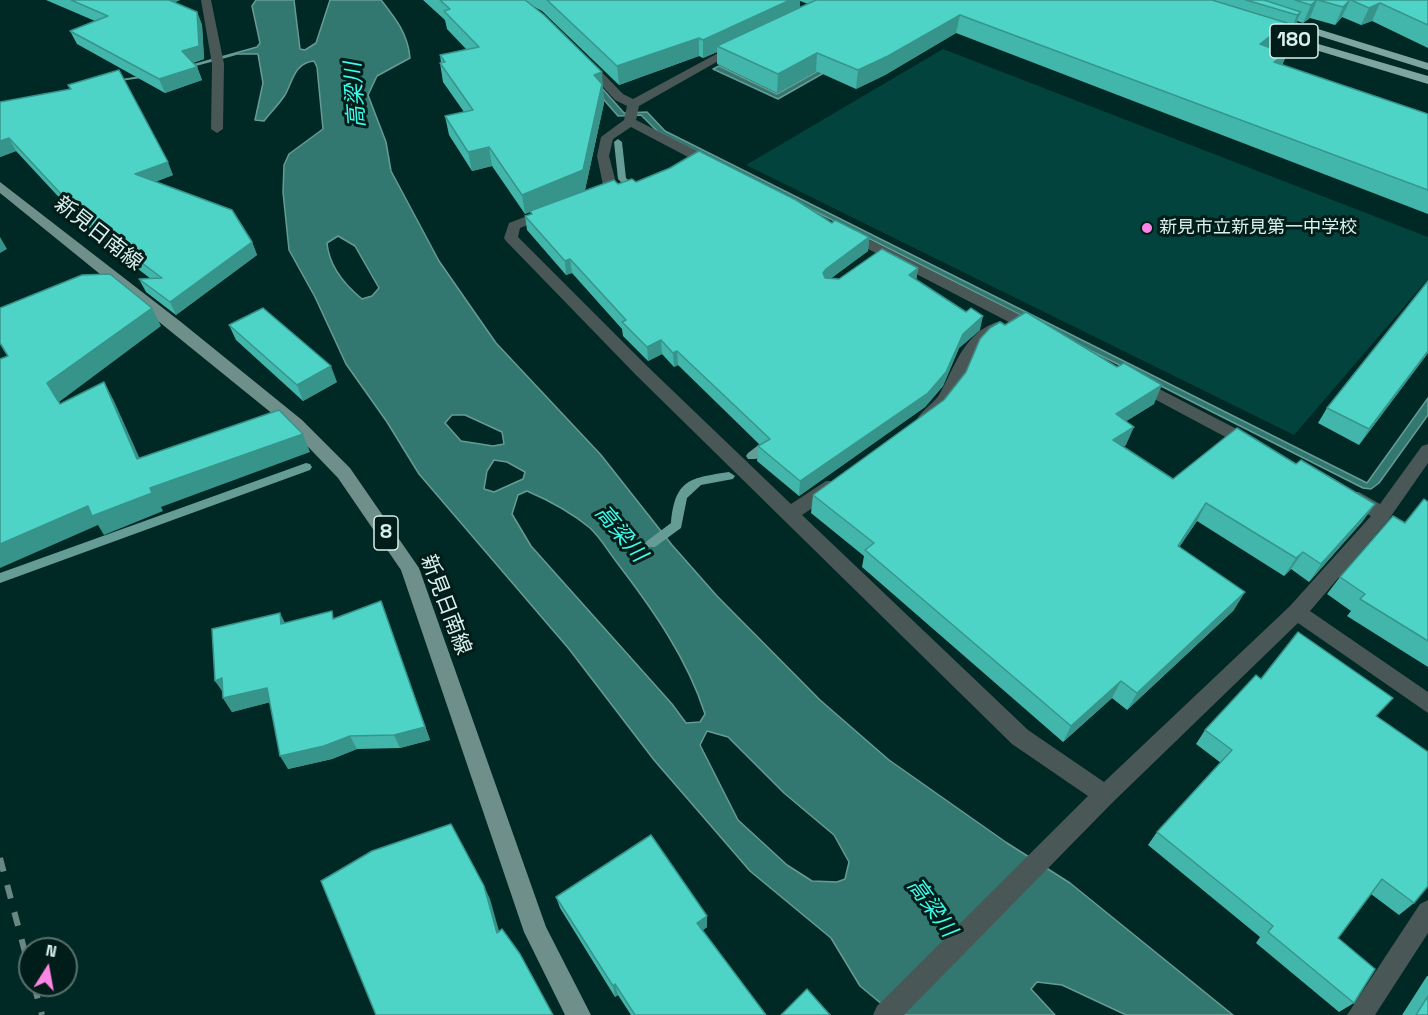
<!DOCTYPE html>
<meta charset="utf-8">
<style>
body{margin:0}
#map{position:relative;width:1428px;height:1015px;overflow:hidden;background:#002824;font-family:"Space Grotesk",sans-serif}
canvas{display:block}
.north{position:absolute;left:18px;top:937px;width:60px;height:60px;box-sizing:border-box;background:#011d1a;border:2px solid #58716e;border-radius:50%;rotate:11deg;font-size:16px;font-weight:700;line-height:24px;text-align:center;color:#dbefec}
.north::after{content:'';display:block;margin:auto;width:21px;height:27px;background:#fc86e3;clip-path:polygon(50% 0,100% 100%,50% 72%,0 100%)}
</style>
<div id="map">
<canvas width="1428" height="1015"></canvas>
<div class="north">N</div>
</div>
<script>
const context = document.querySelector('canvas').getContext('2d');
context.lineJoin = 'round';
function fill(path, color) { context.fillStyle = color; context.fill(path, 'evenodd'); }
function stroke(path, color, width, dash) { context.strokeStyle = color; context.lineWidth = width; context.lineCap = dash ? 'butt' : 'round'; context.setLineDash(dash || []); context.stroke(path); }
function drawText(font, color, halo, rows, align = 'center') {
  context.font = font + ' "Space Grotesk","Noto Sans JP",sans-serif'; context.lineWidth = 6; context.setLineDash([]); context.textBaseline = 'middle'; context.strokeStyle = halo; context.fillStyle = color; for (const [text, x, y, turn = 0] of rows) {
    context.save(); context.translate(x, y); context.rotate((+turn || 0) * Math.PI / 180); context.textAlign = isNaN(turn) ? turn : align; if (halo) context.strokeText(text, 0, 0); context.fillText(text, 0, 0); context.restore();
  }
}
const green = new Path2D(`
 M943 49 1428 237V279L1294 435 746 165Z`);
const water = new Path2D(`
 M256 0H294L300 49 305 50 316 43 330 0H381C396 19 408 34 410 58L377 76 368 95 386 142 391 171 439 261 496 343 601 455 672 545 717 596 820 700 889 760 1007 843 1070 883 1233 1015H1126L1062 985 1037 982 1031 989 1055 1015H895L860 986 831 938 750 871 654 760 569 649 419 474 387 422 346 364 315 297 289 250 283 192 284 165 289 154 323 129 317 67 314 61C294 63 293 81 285 95 280 103 270 113 264 121L255 120 263 83 258 54H237L164 74 101 83 164 73 257 47 260 43 252 6ZM338 236 355 246 379 288 372 296 362 299C345 285 329 266 327 243ZM452 415H465L502 432 504 444 493 446 461 441 445 423ZM494 460 507 462 525 472 523 479 494 492 484 489 487 471ZM527 491C548 500 572 513 590 528 601 538 609 553 618 564 653 610 687 658 705 714L700 722 686 723 672 704 531 546 512 514 518 495ZM707 731 728 737 784 793 834 835 849 862 845 879 837 882 812 881 787 865 738 820 700 745Z
 M944 0H952L778 99 713 69 719 66 777 94Z
 M577 69H585L624 113 647 112 665 131 1367 483 1428 398V415L1379 483 1371 489 1363 488 658 132 641 115 618 116Z`);
const stream = new Path2D(`
 M618 139 622 142 626 178 638 189V193H632L618 179 614 142Z
 M769 437 773 438 775 441 773 444 756 459H748L746 456 748 453Z
 M306 463 310 464 312 467 310 470 0 583V573Z
 M729 472 735 476 733 479 701 485 687 498 681 528 655 547H647L645 544 647 541 671 523C675 479 690 478 729 472Z`);
const minor = new Path2D(`
 M201 0H211L224 64 223 129 217 133 211 129 212 64Z
 M733 45 743 47 639 106 636 120 719 162V168H709L631 127 613 139 609 156 617 187 598 197H588V191L603 185 597 156 601 137 624 120 627 106 615 100 582 64V60H590L623 94 633 99Z
 M548 208 555 212 553 215 520 228 518 237 648 367 791 504 826 481H838L841 486 838 491 802 515 1028 730 1104 782 1290 606 1371 516 1347 502 1344 497 1347 492H1359L1380 504 1422 446 1428 444V463L1389 519 1310 611 1428 692V713L1298 623 1113 802 904 1015H873L877 1006 1088 796 1012 744 636 375 506 241 504 238 509 223Z
 M848 229 1042 326 1045 330 1037 335 1032 334 843 236V230Z
 M1000 321 1008 326 977 352 947 407 931 423H919L917 419C922 410 933 404 939 395 955 367 964 331 1000 321Z
 M1138 378 1258 440 1261 444 1252 450 1246 448 1132 387 1130 383Z
 M1428 900V933L1375 1015H1347L1420 904Z`);
const major = new Path2D(`
 M0 182 181 322 302 420 350 468 419 568 546 927 591 1015H565L524 932 401 570 338 478 290 428 0 193Z`);
const highway = new Path2D(`
 M1268 16H1276L1428 63V70L1268 20Z
 M1260 27 1428 76V84L1256 32 1255 30Z`);
const rail = new Path2D(`
 M0 858 30 971
 M34 985 42 1015`);
const wall = new Path2D(`
 M46 0H180L174 2 197 12 202 25 204 59 193 63 197 67 202 80 165 93 77 44 70 31 95 21Z
 M423 0H1428V48L1372 21 1361 25 1342 17 1335 25 1310 18 1303 23 1297 21 1293 30 1290 33 1284 31 1280 41 1271 48 1283 65 1428 114V214L956 33 885 75 856 89 816 71 777 93 717 64V52L703 58 699 56 619 85 542 11 531 5 603 91 604 103 585 190 545 206 618 184 636 182 832 223 869 237 868 251 831 278 839 279 918 268 916 280 980 330 959 348 943 386 925 407 799 496 757 461 758 446 760 445 678 365 674 367 662 354 648 361 623 336 622 329 572 273 566 275 527 230 525 216 531 214 530 212 525 214 492 166 472 171 449 135 445 116 464 112 443 82 440 63H441L440 55 466 49 447 29 445 20ZM800 1 808 4 800 7Z
 M68 85 173 175 155 182 252 242 257 255 176 315 146 292 139 279H151L94 235 16 151 0 157V102L70 90Z
 M1428 281V353L1359 445 1318 423 1327 408Z
 M229 325 337 382 303 401 236 340Z
 M1005 325 1154 404 1126 421V445L1123 447 1173 479 1296 464 1375 504 1362 522 1309 582 1291 569 1284 576 1197 521 1179 547 1234 610 1127 710 1112 698 1063 742 862 567 864 556 811 513 813 495 944 400Z
 M1428 502V667L1347 616 1351 611 1327 594 1340 577Z
 M381 601 430 740 400 748 357 749 332 759 288 769 270 702 232 712 223 698 285 623 335 618Z
 M1261 679 1376 716 1414 903 1399 915 1371 894 1338 938 1354 1003 1339 1012 1256 943 1260 937 1148 845 1157 832 1221 763 1196 744 1205 730Z
 M556 897 707 927 702 931 766 1015H631L618 995 615 997 560 908Z
 M1427 976H1428V1015H1402Z`);
const shadedWall = new Path2D(`
 M164 0H180L174 3Z
 M790 0H800V13L717 46V52L703 58V40Z
 M1317 0 1310 18 1303 23 1311 5Z
 M1350 0 1342 17 1335 25 1343 7Z
 M1380 3 1372 21 1361 25 1369 8Z
 M197 12 202 25 204 59 187 64 182 51Z
 M1301 12 1293 30 1290 33 1297 15Z
 M960 15 956 33 885 75 856 89 858 70Z
 M1287 23 1280 41 1253 62 1260 44Z
 M699 38V56L619 85 617 66Z
 M817 53 816 71 777 93 778 74Z
 M1287 54 1279 73 1274 62Z
 M197 67 202 80 165 93 159 79Z
 M602 72 604 103 585 190 525 214 522 195 594 75Z
 M9 138 16 151 0 157V141Z
 M489 147 492 166 472 171 468 152Z
 M168 162 173 175 141 187 135 174Z
 M0 237 7 249 0 253Z
 M869 237 868 251 825 283 823 273 826 269Z
 M252 242 257 255 176 315 170 302Z
 M570 259 572 273 566 275 565 261Z
 M918 268 916 282 909 275Z
 M152 308 161 326 59 402 47 383Z
 M983 316 980 330 959 348 943 386 925 407 799 496 800 481Z
 M661 340 662 354 648 361 647 347Z
 M677 351 678 365 674 367 673 353Z
 M1428 351V353L1359 445 1369 429Z
 M331 366 337 382 303 401 297 385Z
 M104 382 114 401 148 477 137 459Z
 M1162 385 1154 404 1109 432 1116 414Z
 M1134 427 1126 445 1105 458 1113 440Z
 M303 434 310 452 161 507 163 511 104 535 98 525 0 568V544L88 506 150 488Z
 M1206 503 1197 521 1168 564 1178 546Z
 M1375 504 1362 522 1309 582 1321 564Z
 M1303 552 1291 569 1284 576 1296 558Z
 M1245 592 1234 610 1127 710 1137 693Z
 M381 601 430 740 400 748 394 735Z
 M280 613 287 627 281 624Z
 M222 678 224 694 215 681Z
 M1121 681 1112 698 1063 742 1071 726Z
 M267 688 275 701 232 712 223 698Z
 M350 736 357 749 332 759 288 769 280 756Z
 M484 886 490 899 503 945 497 933Z
 M707 916V927L697 935V923Z
 M615 984 618 995 615 997 613 986Z`);
const building = new Path2D(`
 M71 0H169L197 12 199 46 182 51 197 67 159 79 70 31 108 16Z
 M440 0H525L544 15 602 72 594 75 602 84 583 170 522 195 489 147 468 152 445 116 473 110 440 63 445 62 440 55 479 47 444 11 450 9Z
 M547 0H790L703 40 699 38 617 66Z
 M816 0H1212L1287 23 1260 44 1287 54 1274 62 1428 114V190L960 15 888 56 858 70 817 53 778 74 717 46Z
 M1246 0H1264L1301 12 1297 15Z
 M1295 0H1317L1311 5Z
 M1318 0H1350L1343 7Z
 M1351 0H1428V25L1380 3 1369 8Z
 M119 70 168 162 135 174 232 210 252 242 170 302 139 279 162 278 87 222 9 138 0 141V102L71 89 68 85Z
 M699 151 796 200 832 223 835 220 869 237 826 269 823 273 825 278 839 279 882 249 918 268 909 275 966 312 971 308 983 316 963 334 946 372 928 393 800 481 758 446 770 439 677 351 673 353 661 340 647 347 622 322 626 320 570 259 565 261 525 216 532 214 530 211 614 180 618 184 632 179 636 182 670 168Z
 M110 274 152 308 47 383 60 404 104 382 137 459 279 410 303 434 150 488 152 493 92 516 88 506 0 544V359L8 356 0 343V308L82 275Z
 M1428 281V351L1369 429 1327 408Z
 M263 308 331 366 297 385 229 325Z
 M1026 312 1117 367 1124 363 1162 385 1116 414 1134 427 1113 440 1173 479 1237 428 1296 464 1301 460 1375 504 1321 564 1303 552 1296 558 1206 503 1178 546 1245 592 1137 693 1121 681 1071 726 865 550 874 543 813 495 944 400 966 372 980 339 990 328 1000 322 1005 325Z
 M1424 499 1428 502V641L1360 599 1365 594 1340 577 1393 516 1405 523Z
 M381 601 425 727 394 735 350 736 324 746 280 756 267 688 223 698 222 678 215 681 212 629 280 613 281 624 332 611 333 619Z
 M1298 632 1393 698 1376 716 1428 752V886L1414 903 1382 879 1338 938 1375 969 1354 1003 1268 932 1273 926 1157 832 1232 750 1205 730 1256 675 1261 679Z
 M451 824 484 886 497 933 502 929 520 954 553 1015H376L321 881 372 851Z
 M651 835 707 916 697 923 766 1015H635L615 984 613 986 556 897Z
 M807 989 830 1015H781Z
 M1428 996V1015H1416Z`);
const markers = [
 [1147,228,6,"#fc86e3"]
];
const farPoinames = [
 ["新見市立新見第一中学校",1159,228]
];
const shields = [
 [1294,41,48],
 [386,533,24]
];
const shieldNames = [
 ["180",1294,41],
 ["8",386,533]
];
const streetNames = [
 ["新見日南線",98,234,38],
 ["新見日南線",445,605,69]
];
const waterNames = [
 ["高梁川",356,95,-94],
 ["高梁川",620,534,50],
 ["高梁川",931,908,54]
];
fill(green, '#03433d');
fill(water, '#337870');
stroke(water, '#659c95', 1.5);
fill(stream, '#659c95');
fill(minor, '#495856');
fill(major, '#6f8f8b');
fill(highway, '#7ea5a0');
stroke(rail, '#698884', 6, [14, 14]);
fill(wall, '#43b6ab');
fill(shadedWall, '#37948b');
fill(building, '#4ed4c7');
stroke(building, '#37948b', 1.5);
for (const [x, y, r, color] of markers) { const dot = new Path2D(); dot.arc(x, y, r, 0, 2 * Math.PI); context.fillStyle = color; context.fill(dot); stroke(dot, '#011d1a', 2); }
drawText('18px', '#dbefec', '#011d1a', farPoinames, 'left');
for (const [x, y, w] of shields) { const box = new Path2D(); box.roundRect(x - w / 2, y - 17, w, 34, 4.5); context.fillStyle = '#011d1a'; context.fill(box); stroke(box, '#dbefec', 1.5); }
drawText('bold 20px', '#dbefec', null, shieldNames);
drawText('21px', '#dbefec', '#011d1a', streetNames);
drawText('italic 22px', '#3dfdec', '#011d1a', waterNames);
</script>
